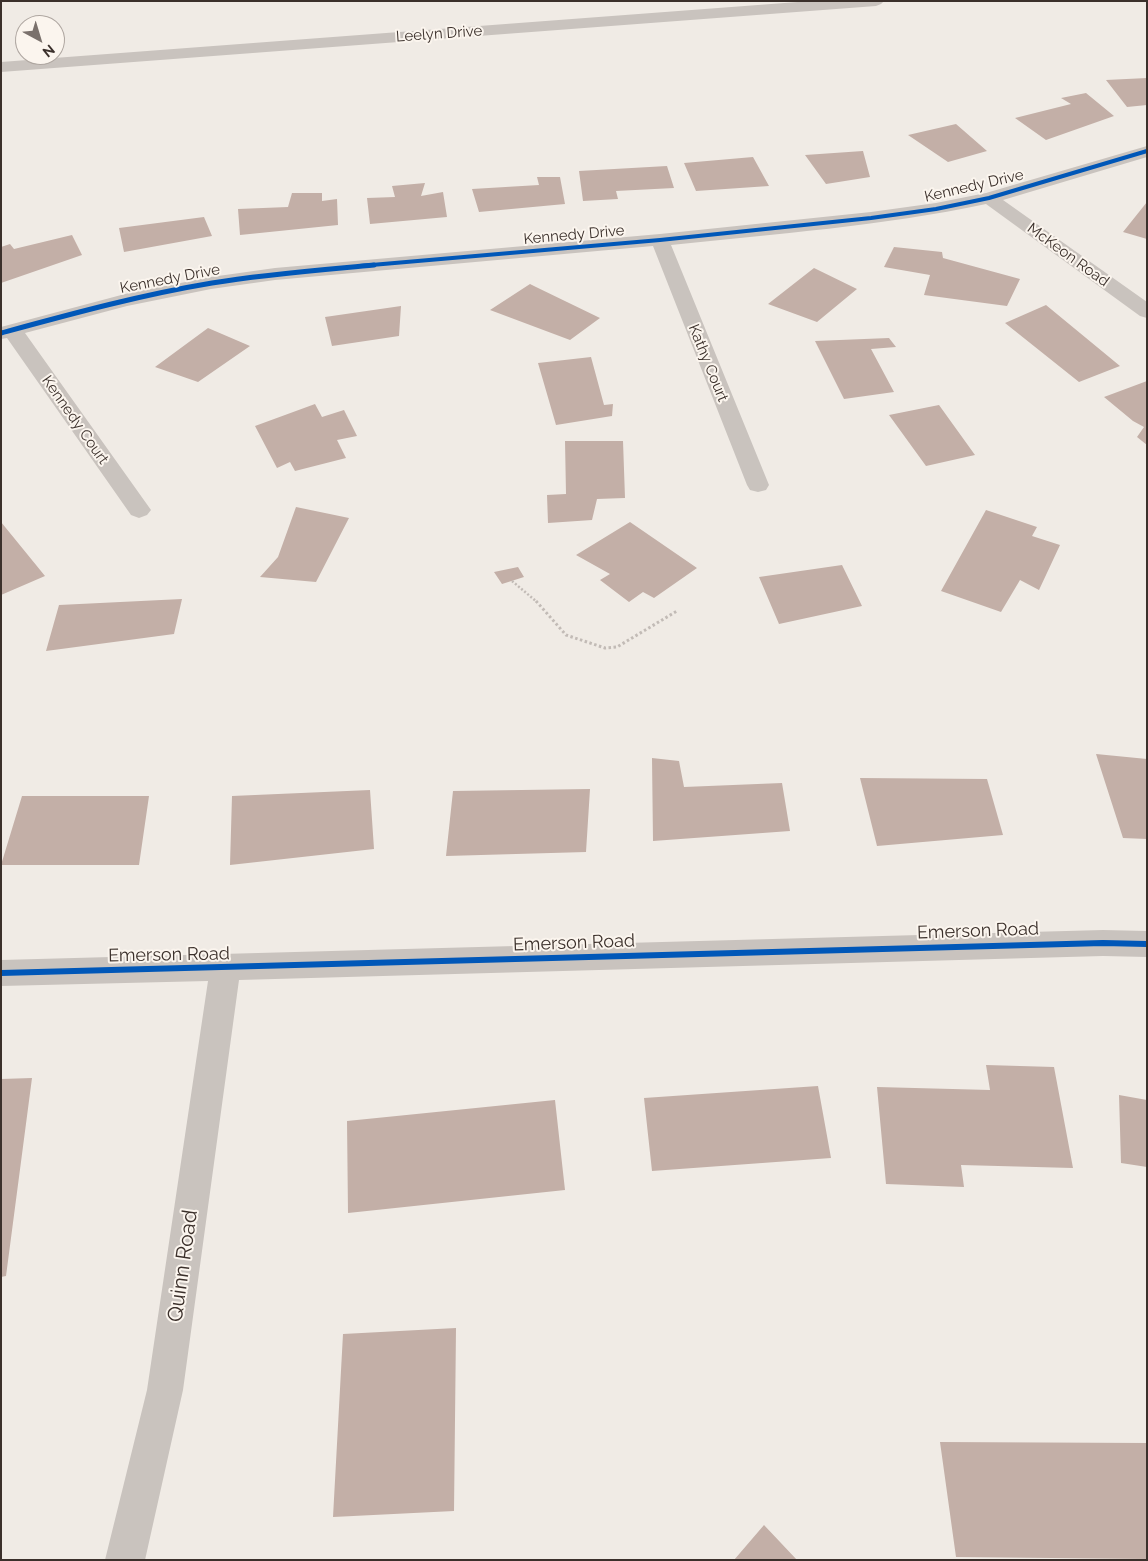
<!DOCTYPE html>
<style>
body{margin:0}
#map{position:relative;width:1148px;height:1561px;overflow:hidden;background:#f0ebe5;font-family:Raleway,sans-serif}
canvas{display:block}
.frame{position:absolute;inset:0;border:2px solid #3b302b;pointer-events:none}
.north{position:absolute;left:15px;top:15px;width:50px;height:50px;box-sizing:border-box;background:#fbf5ee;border:1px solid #aea6a0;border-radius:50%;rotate:141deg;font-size:14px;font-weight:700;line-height:20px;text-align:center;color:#3b302b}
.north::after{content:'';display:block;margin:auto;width:18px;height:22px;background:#7a716c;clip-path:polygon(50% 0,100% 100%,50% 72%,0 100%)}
</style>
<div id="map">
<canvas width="1148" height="1561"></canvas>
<div class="frame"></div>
<div class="north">N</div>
</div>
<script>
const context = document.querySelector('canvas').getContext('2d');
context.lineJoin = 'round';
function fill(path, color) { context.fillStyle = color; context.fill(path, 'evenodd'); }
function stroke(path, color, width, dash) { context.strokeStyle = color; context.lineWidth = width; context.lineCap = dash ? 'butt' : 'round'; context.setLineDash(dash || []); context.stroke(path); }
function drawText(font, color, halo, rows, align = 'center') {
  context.font = font + ' Raleway,sans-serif'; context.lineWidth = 4; context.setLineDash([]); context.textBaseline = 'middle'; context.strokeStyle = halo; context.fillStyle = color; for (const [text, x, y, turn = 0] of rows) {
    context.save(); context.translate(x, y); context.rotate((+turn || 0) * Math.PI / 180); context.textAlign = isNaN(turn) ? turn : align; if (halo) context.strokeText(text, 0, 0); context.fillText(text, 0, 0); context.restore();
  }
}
const building = new Path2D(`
 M1147 78V105L1127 107 1106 80Z
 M1086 93 1114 116 1046 140 1015 118 1071 104 1061 98Z
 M956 124 987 151 948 162 908 135Z
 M863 151 870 177 826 184 805 155Z
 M753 157 769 186 696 191 684 163Z
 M667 166 674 188 616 191 618 199 583 201 579 171Z
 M537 177H560L565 204 479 212 472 189 539 185Z
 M425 183 421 196 443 192 447 217 370 224 367 198 395 197 392 186Z
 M292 193H322V201L337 199 338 225 240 235 238 209 288 207Z
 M1147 202V239L1123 232Z
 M204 217 212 236 124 252 119 228Z
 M72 235 82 255 1 283V247L10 244 14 249Z
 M894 247 942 252 943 258 1020 279 1007 306 924 295 930 275 884 267Z
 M814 268 857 289 817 322 768 304Z
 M530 284 536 287 600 318 570 340 490 310Z
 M1046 305 1120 366 1079 382 1005 323Z
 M401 306 399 336 332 346 325 317Z
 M208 328 250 346 198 382 155 367Z
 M889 338 896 347 871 349 894 392 844 399 815 341Z
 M591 357 604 405 613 404 612 416 556 425 538 363Z
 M1147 381V445L1137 437 1144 427 1133 421 1104 397Z
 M315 404 322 417 344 410 357 436 337 440 346 458 295 471 290 462 277 468 255 426Z
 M939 405 975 455 926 466 889 415Z
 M565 441H623L625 498 597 499 592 520 548 523 547 495 566 494Z
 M296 507 349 518 316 582 260 577 278 557Z
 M986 510 1037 527 1032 536 1060 545 1039 590 1020 580 1001 612 941 591Z
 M1 522 45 576 1 595Z
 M630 522 697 568 654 598 643 592 629 602 600 580 610 574 576 555Z
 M842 565 862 606 779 624 759 577Z
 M518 567 524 577 502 584 494 572Z
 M182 599 174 634 46 651 59 605Z
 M1096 754 1147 759V839L1123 838Z
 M652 758 679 761 684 787 782 783 790 831 653 841Z
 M860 778 987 779 1003 835 877 846Z
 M590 789 586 852 446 856 453 791Z
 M370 790 374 849 230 865 232 796Z
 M22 796H149L139 865H1Z
 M986 1065 1054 1067 1073 1168 961 1165 964 1187 886 1184 877 1087 990 1090Z
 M32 1078 6 1276 1 1277V1079Z
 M818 1086 831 1158 652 1171 644 1098Z
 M1119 1095 1147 1100V1167L1121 1163Z
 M555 1100 565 1190 348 1213 347 1121Z
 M456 1328 454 1511 333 1517 343 1334Z
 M940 1442 1147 1443V1559L956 1557Z
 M764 1525 797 1560H734Z`);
const pathFar1 = new Path2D(`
 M512 581 537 602`);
const path = new Path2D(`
 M536 601 566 635 605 648 617 647 677 611`);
const street = new Path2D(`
 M811 1H884L881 4 876 6 1 72V62Z
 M1147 146V157L1003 200 1147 302V318L1140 316 986 204C882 226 776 234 671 245L769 485 766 490 758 492 750 490 747 485 653 246 275 280 211 289 127 306 25 333 151 510 147 515 139 518 131 515 7 338 1 339V327L125 294 211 277 275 268 660 234 871 212 936 203 986 193Z
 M1103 930 1147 931V957L1103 956 239 980 183 1390 145 1560H105L147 1390 208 981 1 986V960Z`);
const cyclewayFar2 = new Path2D(`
 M360 266 660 240 871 218 936 209 989 198 1147 151`);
const cyclewayFar1 = new Path2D(`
 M1 333C71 314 140 295 212 283 266 274 320 270 374 265`);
const cycleway = new Path2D(`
 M1 973 1103 943 1147 944`);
const farStreetnames = [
 ["Leelyn Drive",439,34,-4],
 ["Kennedy Drive",974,186,-13],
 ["Kennedy Drive",574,235,-5],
 ["McKeon Road",1068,255,36],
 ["Kennedy Drive",170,279,-11],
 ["Kathy Court",708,363,68],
 ["Kennedy Court",75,420,55]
];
const streetNames = [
 ["Emerson Road",978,931,-2],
 ["Emerson Road",574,943,-2],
 ["Emerson Road",169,955,-1]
];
const nearStreetnames = [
 ["Quinn Road",183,1266,-82]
];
fill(building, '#c3afa7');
stroke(pathFar1, '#c2bbb6', 2.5, [2, 2]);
stroke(path, '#c2bbb6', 3, [2.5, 2.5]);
fill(street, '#c9c3be');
stroke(cyclewayFar2, '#0057b8', 4);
stroke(cyclewayFar1, '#0057b8', 5);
stroke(cycleway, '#0057b8', 6);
drawText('15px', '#3b302b', '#fbf5ee', farStreetnames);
drawText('18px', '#3b302b', '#fbf5ee', streetNames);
drawText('21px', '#3b302b', '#fbf5ee', nearStreetnames);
</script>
